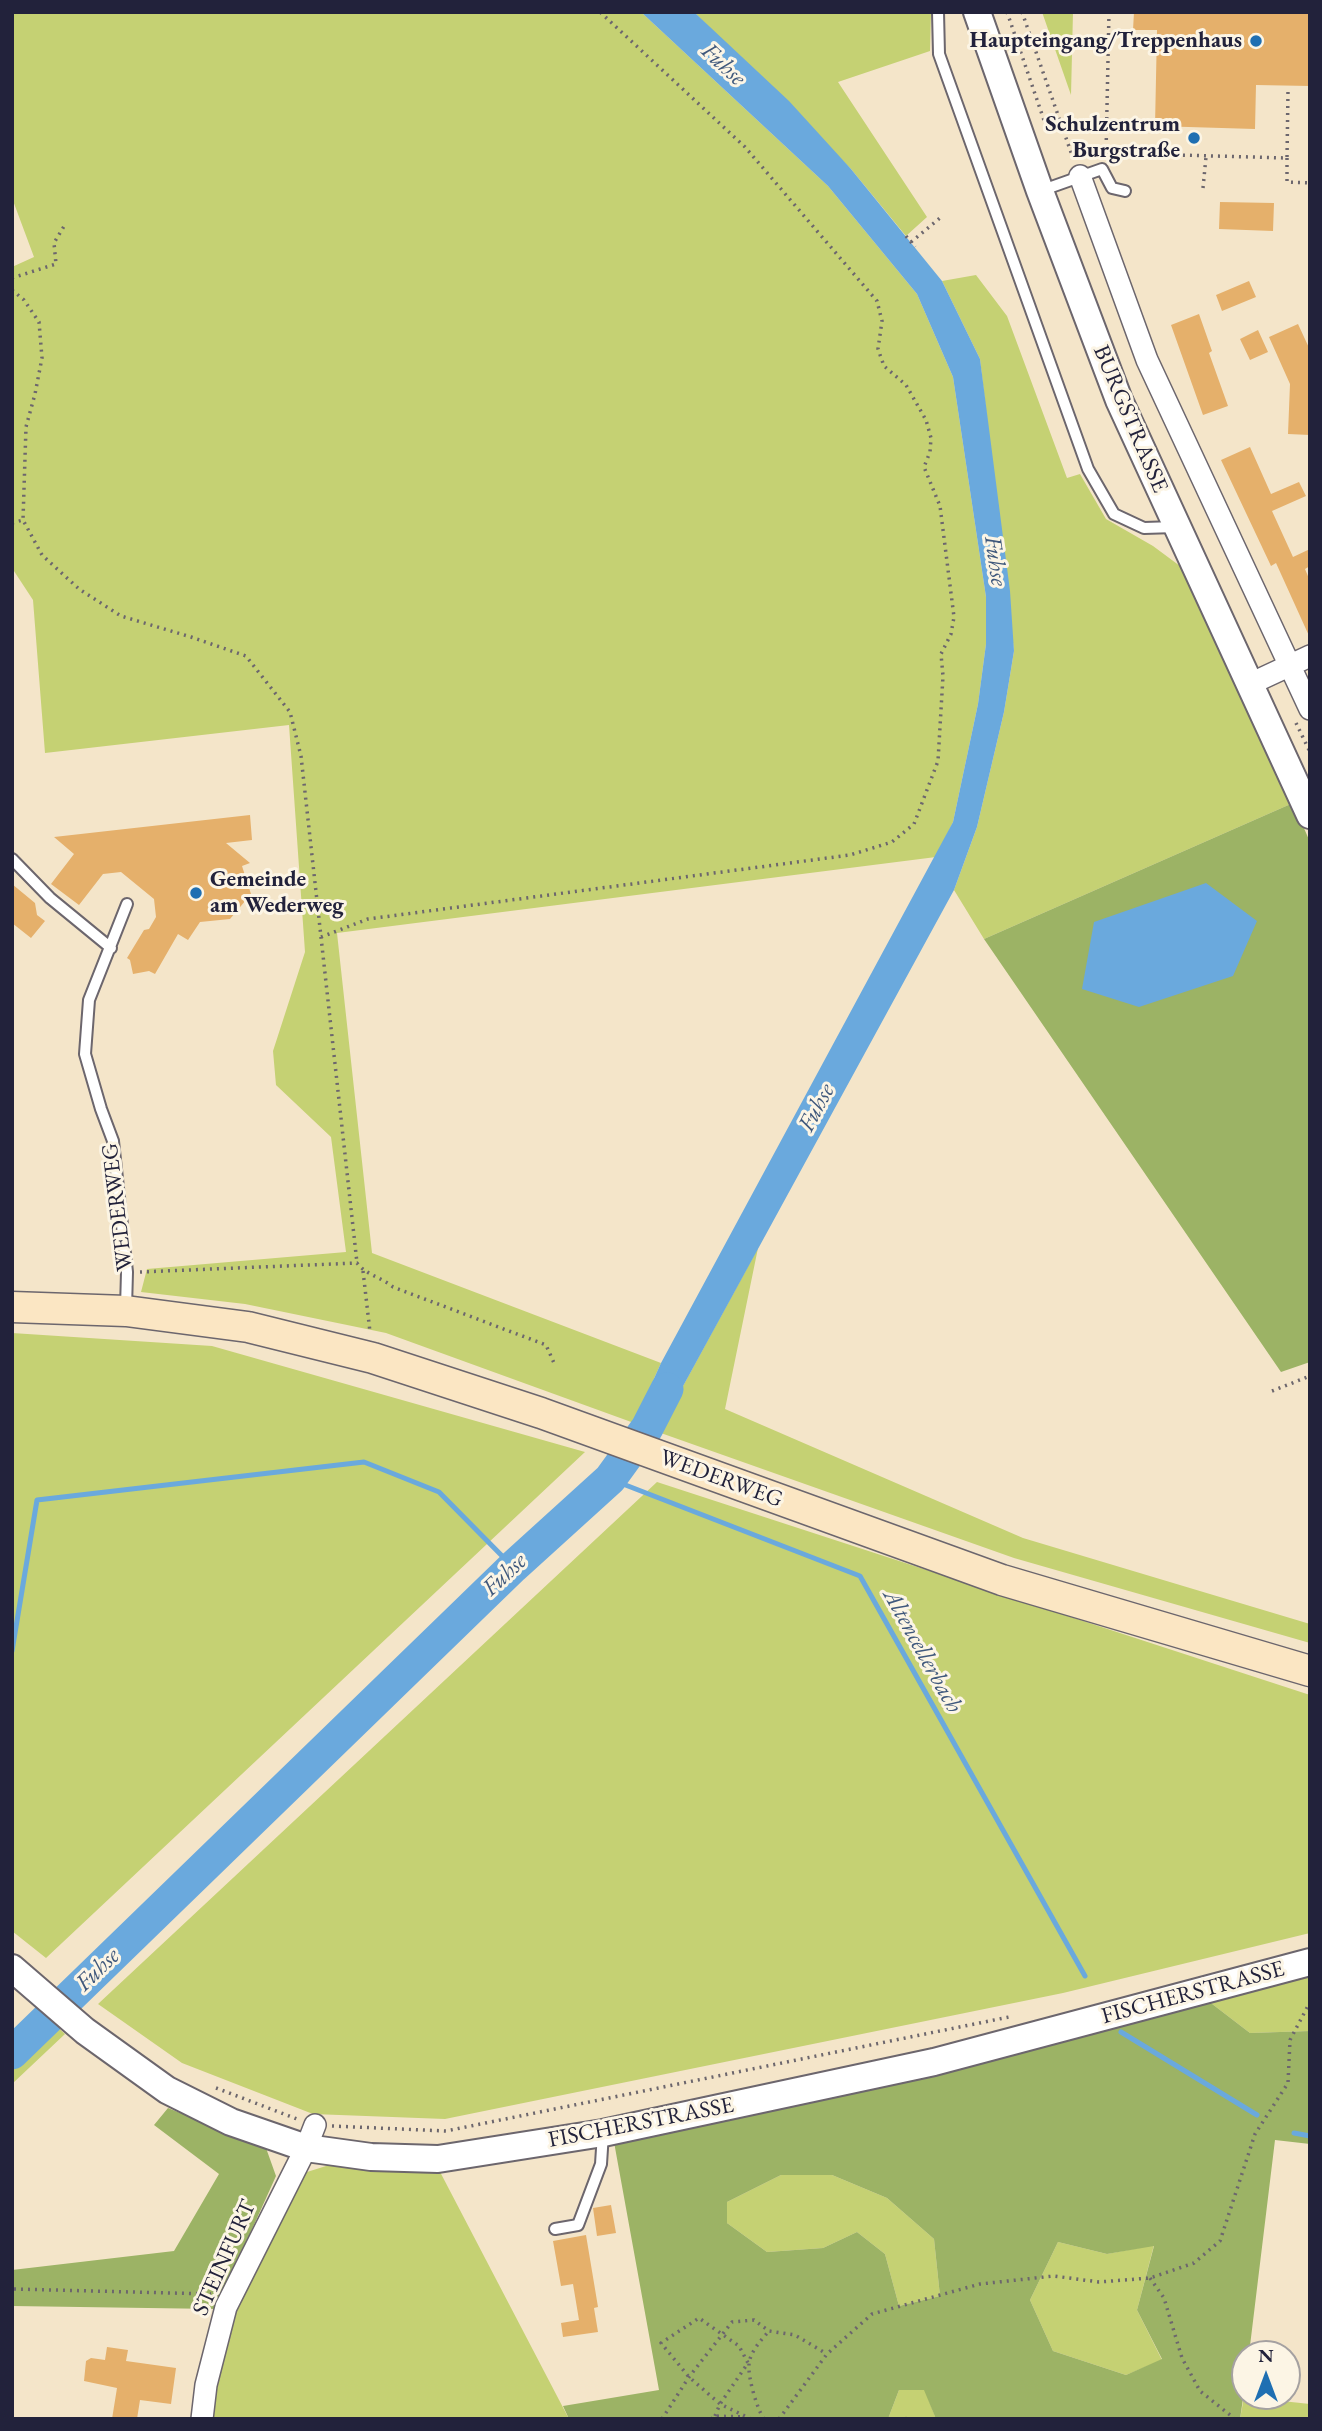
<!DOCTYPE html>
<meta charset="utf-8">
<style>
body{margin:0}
#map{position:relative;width:1322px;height:2431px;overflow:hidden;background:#f4e5c9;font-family:"EB Garamond",serif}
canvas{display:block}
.frame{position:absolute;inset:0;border:14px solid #22223b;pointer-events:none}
.north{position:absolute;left:1231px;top:2340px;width:70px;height:70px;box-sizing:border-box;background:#fcf5e5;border:2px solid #a5a1a1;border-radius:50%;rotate:0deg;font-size:19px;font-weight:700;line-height:28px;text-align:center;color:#22223b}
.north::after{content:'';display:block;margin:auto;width:24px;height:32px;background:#1f6fb2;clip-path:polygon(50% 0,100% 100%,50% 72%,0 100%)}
</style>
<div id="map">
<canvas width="1322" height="2431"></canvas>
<div class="frame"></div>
<div class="north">N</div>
</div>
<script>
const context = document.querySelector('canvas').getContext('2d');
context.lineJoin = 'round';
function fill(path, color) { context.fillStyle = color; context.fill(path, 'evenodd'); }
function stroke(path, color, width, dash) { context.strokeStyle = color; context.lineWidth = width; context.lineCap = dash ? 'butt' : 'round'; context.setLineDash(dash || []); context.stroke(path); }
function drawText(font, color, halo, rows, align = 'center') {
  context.font = font + ' "EB Garamond",serif'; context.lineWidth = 6; context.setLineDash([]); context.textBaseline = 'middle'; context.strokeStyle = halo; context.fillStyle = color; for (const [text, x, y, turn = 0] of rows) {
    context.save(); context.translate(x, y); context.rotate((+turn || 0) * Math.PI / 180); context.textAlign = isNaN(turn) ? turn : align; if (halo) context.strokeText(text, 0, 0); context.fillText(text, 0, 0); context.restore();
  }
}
const green = new Path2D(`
 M12 12H641L828 186 917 294 953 377 986 597V644L978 704 953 822 936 857 337 933 372 1253 661 1363 634 1423 386 1333 245 1304 141 1292 147 1269 346 1252 331 1137 276 1085 273 1051 305 952 289 725 45 753 33 600 12 568V267L34 257 12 198Z
 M694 12H931L930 51 838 82 927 217 906 236 851 169Z
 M1042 12H1073L1071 95Z
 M976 275 1007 316 1067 478 1080 474 1106 519 1153 546 1184 569 1293 803 984 939 954 890 977 827 1004 712 1014 651 980 359 942 281Z
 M758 1248 725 1409 1023 1538 1310 1624V1643L1014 1558 658 1432Z
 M12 1333 212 1346 585 1452 46 1958 12 1931Z
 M657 1482 1310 1695V1933L1063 1993 445 2119 313 2114 182 2063 98 2004Z
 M1310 1972V2031L1250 2033 1207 2000Z
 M55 2025 65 2034 12 2084V2064Z
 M342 2161 438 2168 569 2419H209L233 2306 288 2199 307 2172Z
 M781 2175H832L887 2198 934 2239 940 2296 899 2306 885 2254 857 2232 823 2248 767 2252 727 2223V2202Z
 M1058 2242 1107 2254 1154 2245 1137 2310 1162 2360 1126 2375 1053 2351 1030 2300Z
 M899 2390H925L936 2419H888Z
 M1244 2397 1310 2404V2419H1240Z`);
const forest = new Path2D(`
 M1293 803 1310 842V1362L1281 1372 984 939Z
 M1207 2000 1250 2033 1310 2031V2144L1275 2140 1249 2354H1245V2385L1240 2419H936L924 2390H899L888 2419H569L563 2406 659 2390 614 2142ZM781 2175H832L887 2198 934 2239 940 2296 899 2306 885 2254 857 2232 823 2248 767 2252 727 2223V2202ZM1058 2242 1107 2254 1154 2246 1137 2310 1162 2359 1126 2375 1053 2351 1030 2300Z
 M168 2108 266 2148 276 2176 216 2309 12 2306V2270L174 2251 219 2174 154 2125Z`);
const water = new Path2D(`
 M641 12H694L789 101 851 169 942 281 980 359 1010 591 1014 651 1004 712 977 827 954 890 658 1432 634 1423 661 1363 953 822 978 704 986 644V597L953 377 917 294 828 186Z
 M1206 883 1257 921 1233 976 1139 1007 1082 989 1094 922Z`);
const stream = new Path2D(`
 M610 1479 860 1576 1085 1976
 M12 1651 37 1500 364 1462 439 1492 513 1567
 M1121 2032 1257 2115
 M1294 2133 1310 2136`);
const river = new Path2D(`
 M12 2053 513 1567 610 1479 647 1428 667 1389`);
const building = new Path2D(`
 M1134 12H1310V86L1256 85 1255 129 1155 126 1157 30H1133Z
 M1220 202 1274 203 1273 231 1219 229Z
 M1249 281 1256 297 1222 311 1216 295Z
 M1199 314 1212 351 1209 353 1228 406 1203 415 1171 325Z
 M1298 324 1310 350V435L1288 434 1290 384 1269 337Z
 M1258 330 1268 352 1250 360 1240 339Z
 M1250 447 1271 494 1299 482 1306 496 1272 511 1293 557 1310 549V566L1305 569 1310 581V638L1276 563 1271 566 1221 460Z
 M250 815 252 840 226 843 250 863 242 866 251 894 230 919 200 922 188 940 178 934 155 974 149 971 133 974 130 960 127 958 144 930 149 929 156 917 154 899 121 872 103 874 79 905 51 884 74 854 54 837Z
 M12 884 35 903 37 915 45 921 31 938 12 923Z
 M611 2205 616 2233 597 2236 593 2208Z
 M586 2235 598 2307 594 2308 598 2332 563 2337 561 2323 579 2320 573 2284 561 2286 553 2241Z
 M107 2347 128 2350 126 2361 176 2368 171 2404 140 2400 137 2419H112L117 2388 84 2381 86 2361 91 2358 105 2360Z`);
const path = new Path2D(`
 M1007 12 1047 129
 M1022 12 1073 158
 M1106 153 1287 158 1288 91
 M1106 154 1109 12
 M1287 158V182L1310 183
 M1203 188 1206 157
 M906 236 915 247
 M911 242 940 218
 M12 278 56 264 54 243 66 223
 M12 290 24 300 39 322 42 358 35 394 26 427 23 520 42 555 79 589 121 616 191 637 246 656 290 712 301 756 357 1263
 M12 523 23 520
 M1296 723 1310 752
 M321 937 368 919 850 855 892 842 914 824 938 761 943 676 941 654 951 634 954 617 940 506 924 467 930 452 931 438 926 420 906 385 884 366 878 349 882 321 877 301 745 147 600 12
 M363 1271 370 1332
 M140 1272 357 1263C366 1275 381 1277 393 1287L546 1345 554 1363
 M1272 1391 1310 1376
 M216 2088 297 2119
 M332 2126 446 2131 1009 2017
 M1150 2278 1164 2298 1182 2358 1200 2391 1235 2419
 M14 2289 211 2294
 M715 2416 720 2404 748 2363 739 2346 699 2318 661 2343 689 2377 720 2404 751 2419
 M662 2419 689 2377 732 2322 754 2320 769 2331 795 2335 827 2354
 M711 2419 715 2416 744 2417
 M764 2419C757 2409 748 2378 749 2365 749 2353 762 2339 769 2331
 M779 2419 827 2354 872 2314 980 2284 1054 2276 1099 2282 1150 2278 1194 2263 1220 2241 1255 2134 1288 2083 1290 2040 1310 2002
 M907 2419 908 2415`);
const service = new Path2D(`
 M938 12 939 54 1088 469 1114 514 1144 528 1175 527
 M1040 191 1102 169 1112 188 1125 191
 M12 859 50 898 111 948
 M126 1308 127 1272 113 1141 101 1109 85 1054 89 1000 127 904
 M555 2229 578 2225 601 2164 603 2133`);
const minor = new Path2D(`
 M1080 176 1147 360 1310 709
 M1250 684 1310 656
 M202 2419 206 2385 226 2307 306 2148 315 2125`);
const tertiary = new Path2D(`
 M977 12 1040 191 1119 400 1310 815
 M12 1968 85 2031 167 2090 231 2122 306 2148 371 2157 438 2159 603 2133 934 2062 1310 1962`);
const secondary = new Path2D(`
 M12 1307 126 1311 248 1327 373 1358 541 1413 1002 1580 1310 1671`);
const markers = [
 [1256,41,7,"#1f6fb2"],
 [1194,138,7,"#1f6fb2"],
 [196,893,7,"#1f6fb2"]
];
const poiNames = [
 ["Haupteingang/Treppenhaus",1242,41],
 ["Schulzentrum",1180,125],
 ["Burgstraße",1180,151],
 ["Gemeinde",210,880,"left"],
 ["am Wederweg",210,906,"left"]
];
const streetNames = [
 ["BURGSTRASSE",1130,419,67],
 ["WEDERWEG",118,1207,-97],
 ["WEDERWEG",721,1479,20],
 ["FISCHERSTRASSE",1193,1993,-15],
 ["FISCHERSTRASSE",641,2123,-11],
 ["STEINFURT",225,2258,-66]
];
const waterNames = [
 ["Fuhse",723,65,43],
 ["Fuhse",995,561,82],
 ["Fuhse",817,1108,-62],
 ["Fuhse",505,1575,-43],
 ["Altencellerbach",922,1651,61],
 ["Fuhse",98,1970,-44]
];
fill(green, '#c5d173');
fill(forest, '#9cb365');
fill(water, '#6aa9dd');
stroke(stream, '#6aa9dd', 5);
stroke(river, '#6aa9dd', 33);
fill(building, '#e5b06b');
stroke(service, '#6c666d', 14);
stroke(minor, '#6c666d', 24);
stroke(tertiary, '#6c666d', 30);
stroke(secondary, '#6c666d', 33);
stroke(path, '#6c666d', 3.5, [2, 5]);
stroke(service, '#fff', 10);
stroke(minor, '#fff', 21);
stroke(tertiary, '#fff', 26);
stroke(secondary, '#fbe6c3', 30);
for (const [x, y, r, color] of markers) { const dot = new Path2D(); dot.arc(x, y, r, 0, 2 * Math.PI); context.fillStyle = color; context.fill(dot); stroke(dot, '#fcf5e5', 2.5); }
drawText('bold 23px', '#22223b', '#fcf5e5', poiNames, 'right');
drawText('23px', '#22223b', '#fcf5e5', streetNames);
drawText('italic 24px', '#3f587c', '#fcf5e5', waterNames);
</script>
